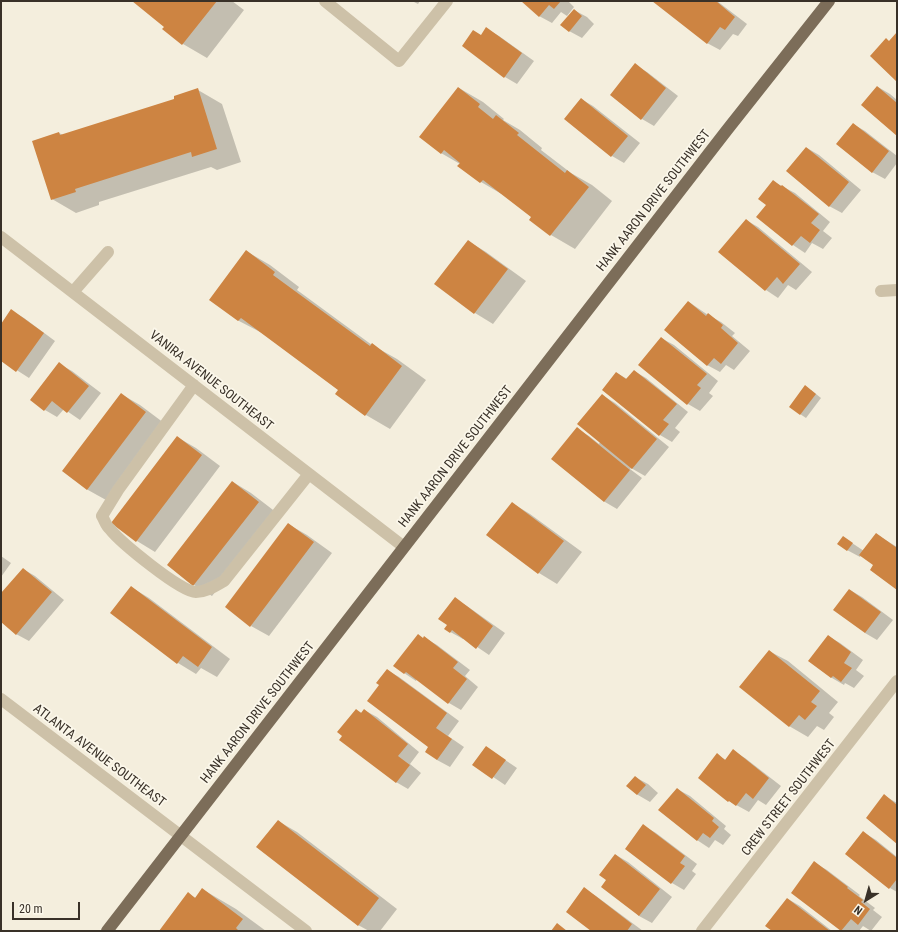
<!DOCTYPE html>
<style>
body{margin:0}
#map{position:relative;width:898px;height:932px;overflow:hidden;background:#f4eedd;font-family:"Roboto Condensed",sans-serif}
canvas{display:block}
.frame{position:absolute;inset:0;border:2px solid #393128;pointer-events:none}
.north{position:absolute;left:846px;top:880px;width:40px;height:40px;-webkit-text-stroke:3px #fbf7ea;paint-order:stroke;rotate:217deg;font-size:11px;font-weight:700;line-height:16px;text-align:center;color:#393128}
.north::after{content:'';display:block;margin:auto;width:14px;height:18px;background:#393128;clip-path:polygon(50% 0,100% 100%,50% 72%,0 100%)}
.scale{position:absolute;left:12px;top:902px;width:68px;height:18px;box-sizing:border-box;border:2px solid #393128;border-top:0;padding-left:5px;font-size:12px;line-height:14px;white-space:nowrap;color:#393128;-webkit-text-stroke:3px #fbf7ea;paint-order:stroke}
</style>
<div id="map">
<canvas width="898" height="932"></canvas>
<div class="frame"></div>
<div class="north">N</div>
<div class="scale">20 m</div>
</div>
<script>
const context = document.querySelector('canvas').getContext('2d');
context.lineJoin = 'round';
function fill(path, color) { context.fillStyle = color; context.fill(path, 'evenodd'); }
function stroke(path, color, width, dash) { context.strokeStyle = color; context.lineWidth = width; context.lineCap = dash ? 'butt' : 'round'; context.setLineDash(dash || []); context.stroke(path); }
function drawText(font, color, halo, rows, align = 'center') {
  context.font = font + ' "Roboto Condensed",sans-serif'; context.lineWidth = 3.5; context.setLineDash([]); context.textBaseline = 'middle'; context.strokeStyle = halo; context.fillStyle = color; for (const [text, x, y, turn = 0] of rows) {
    context.save(); context.translate(x, y); context.rotate((+turn || 0) * Math.PI / 180); context.textAlign = isNaN(turn) ? turn : align; if (halo) context.strokeText(text, 0, 0); context.fillText(text, 0, 0); context.restore();
  }
}
const shadow = new Path2D(`
 M133 1H232L244 10 207 58 183 44 164 29 166 26Z
 M412 1H420L418 4Z
 M523 1H568L574 7 567 16 561 12 552 23 539 16Z
 M654 1H717L747 24 738 36 733 34 720 50 707 43Z
 M574 10 587 17 594 24 582 38 569 31Z
 M487 29 499 36 534 61 517 84 505 77 463 46 481 36Z
 M635 65 647 72 678 96 654 126 642 119Z
 M878 87 890 94 897 100V134Z
 M459 88 483 102 504 119 503 120 520 130 542 148 541 150 571 173 592 185 612 201 575 249 551 235 532 217 505 196 481 182 460 164 441 153Z
 M198 90 222 104 241 162 217 170 211 167 99 202V205L76 213 52 199 59 133 63 135 176 99Z
 M581 99 593 106 640 143 624 163 612 156 565 119Z
 M853 124 865 131 897 156V163L885 179 872 172Z
 M807 148 819 155 861 190 842 213 829 206Z
 M774 182 795 193 830 222 823 231 832 238 823 249 812 243 805 253 793 245 758 217 767 205Z
 M746 220 758 227 812 272 796 290 788 285 778 298 766 290 719 252Z
 M468 241 486 252 526 281 493 324 475 313 436 284Z
 M246 251 270 265 299 287 297 290 372 345 397 359 426 380 390 429 366 415 337 393 339 390 264 334 239 321 211 300Z
 M689 302 708 315 721 322 735 333 732 336 750 351 734 370 726 365 720 372 707 365Z
 M12 311 24 318 55 341 29 378 1 360V325Z
 M661 338 674 345 718 381 709 393 713 396 700 411 688 404 639 365Z
 M59 364 72 371 101 393 80 420 64 409 57 417 45 410 31 399Z
 M634 371 646 378 688 412 675 428 680 432 672 442 660 435 617 373 627 379Z
 M811 390 821 398 806 418 800 414Z
 M121 394 140 405 164 423 106 500 88 490 63 471Z
 M602 395 615 403 669 447 645 476 631 468 630 469 642 478 617 509 605 502 552 459 577 429 589 436 599 444 600 442Z
 M177 437 196 448 220 466 155 552 137 541 113 522Z
 M233 482 251 493 277 513 212 596 194 585 168 565Z
 M512 503 530 514 582 552 557 584 539 573 488 535Z
 M288 524 307 535 332 553 269 636 251 626Z
 M876 534 897 547V589L874 565 861 555 860 557 847 550 843 537 864 551Z
 M1 556 11 563 1 577Z
 M23 569 35 576 64 600 29 641 16 634 1 621V595Z
 M131 587 149 598 230 659 217 677 201 668 196 674 178 663 111 613Z
 M850 590 862 597 893 620 877 640 865 633Z
 M455 599 467 606 505 633 489 655 464 638 463 639 445 629 448 625Z
 M828 636 840 643 863 660 856 670 864 676 854 688 845 683 844 685 832 678 809 661Z
 M425 638 437 645 470 670 465 676 478 687 461 710 449 703 417 679 416 681 404 673Z
 M769 651 788 661 838 702 829 713 834 717 824 730 817 726 808 737 789 726Z
 M387 670 399 677 459 721 448 736 464 747 450 767 437 760 430 746 381 684Z
 M356 710 362 713 364 710 377 717 419 752 410 764 421 773 408 789 396 782Z
 M486 747 517 768 505 785 474 764Z
 M733 751 745 758 781 786 766 805 758 800 749 812 729 801 717 755 726 760Z
 M635 777 648 784 658 793 650 802 638 795 627 786Z
 M677 789 690 796 726 826 724 829 731 835 723 845 715 840 709 848 697 840Z
 M885 796 897 803V842Z
 M278 821 297 832 397 909 380 931H369L358 925Z
 M644 826 656 833 697 864 692 871 696 874 684 890 672 883Z
 M863 832 876 840 897 857V892L890 888Z
 M616 855 628 862 672 897 652 923 639 916 607 880Z
 M815 863 827 870 860 895 859 896 875 908 873 910 882 917 871 931 863 926 859 931H843L792 893Z
 M202 889 236 909 266 931H160L188 894 196 898Z
 M584 889 596 896 643 931H593Z
 M788 899 800 906 832 931H774Z`);
const building = new Path2D(`
 M132 1H217L182 45 162 29 164 27Z
 M521 1H561L554 9 549 5 539 17Z
 M652 1H716L735 17 725 30 720 27 707 44Z
 M574 9 582 16 569 32 560 25Z
 M486 27 522 53 504 78 462 46 473 30 481 35Z
 M897 32V82L870 56 886 38 889 41Z
 M635 63 666 88 641 120 610 95Z
 M877 86 897 103V136L861 105Z
 M458 87 480 104 478 107 493 119 496 115 519 133 517 135 565 173 567 170 589 187 550 236 529 220 531 217 483 180 480 183 457 166 460 163 444 150 441 154 419 137Z
 M198 88 217 149 192 157 191 152 75 189 76 192 51 200 32 141 59 132 60 135 174 99V96Z
 M581 98 628 136 611 157 564 119Z
 M853 123 889 151 872 173 836 144Z
 M806 147 849 182 829 207 786 171Z
 M773 180 781 186 782 185 819 214 811 223 820 230 810 243 801 236 792 246 756 217 766 205 758 199Z
 M746 219 800 264 783 284 777 277 765 291 718 252Z
 M468 240 508 269 474 314 434 284Z
 M246 250 275 272 273 275 370 346 372 343 402 366 365 416 335 394 338 390 241 318 238 321 209 300Z
 M688 301 706 316 708 313 723 325 721 328 738 343 721 364 714 358 707 366 664 330Z
 M11 309 44 333 16 372 1 361V324Z
 M661 337 707 374 697 385 701 388 687 405 638 365Z
 M59 362 89 386 67 413 52 401 44 411 30 400Z
 M634 370 677 404 663 420 669 424 659 436 602 390 616 372 626 379Z
 M805 385 816 394 800 415 789 407Z
 M121 393 146 412 87 490 62 471Z
 M602 394 657 439 632 469 577 424Z
 M577 427 630 470 604 502 551 459Z
 M177 436 202 455 136 542 111 523Z
 M232 481 259 502 193 586 167 565Z
 M512 502 564 541 538 574 486 535Z
 M288 523 314 542 250 627 225 607Z
 M876 533 897 548V590L870 570 873 565 859 555Z
 M843 536 853 543 847 551 837 544Z
 M23 568 52 592 16 635 1 622V593Z
 M131 586 212 647 198 667 183 656 177 664 110 613Z
 M849 589 881 612 865 633 833 610Z
 M455 597 493 626 476 649 452 630 450 633 444 629 447 625 438 619Z
 M418 634 423 638 424 636 458 662 453 668 467 679 448 704 406 672 404 674 393 666Z
 M828 635 851 652 844 663 852 668 841 682 833 676 831 678 808 661Z
 M769 650 820 691 811 702 817 706 805 720 799 715 789 727 739 687Z
 M387 669 447 713 436 728 452 739 437 760 425 752 428 747 367 701 379 685 376 683Z
 M356 709 361 713 364 709 408 744 398 756 410 765 396 783 339 740 342 736 337 732Z
 M486 746 506 760 492 779 472 765Z
 M733 749 769 778 753 799 746 793 736 806 729 801 728 802 698 778 717 753 725 760Z
 M635 776 646 785 637 795 626 786Z
 M677 788 714 818 712 821 719 827 710 838 703 833 697 841 658 810Z
 M884 794 897 805V844L866 818Z
 M278 820 379 898 358 926 256 847Z
 M643 824 685 856 680 863 685 866 671 884 625 849Z
 M863 831 897 858V879L889 889 845 854Z
 M615 854 660 889 639 916 601 887 606 880 599 875Z
 M814 861 848 887 847 888 863 900 861 902 870 909 858 925 851 919 841 931 791 893Z
 M584 887 632 924 627 931H591L566 912Z
 M202 888 243 919 236 928 239 931H159L188 892 195 898Z
 M787 898 830 931H772L765 926Z
 M557 923 567 931H551Z`);
const minor = new Path2D(`
 M325 1 399 61 447 1
 M1 237 404 547
 M881 291 897 290
 M73 292 108 252
 M194 385 118 490 102 516C105 521 106 526 110 529 120 542 182 593 196 592 206 592 215 586 224 581L309 474
 M1 699 306 931
 M702 931 897 681`);
const major = new Path2D(`
 M107 931 727 130 829 1`);
const streetNames = [
 ["HANK AARON DRIVE SOUTHWEST",654,201,-52],
 ["VANIRA AVENUE SOUTHEAST",211,381,38],
 ["HANK AARON DRIVE SOUTHWEST",456,457,-52],
 ["HANK AARON DRIVE SOUTHWEST",258,713,-52],
 ["ATLANTA AVENUE SOUTHEAST",99,756,37],
 ["CREW STREET SOUTHWEST",789,798,-52]
];
fill(shadow, '#0003');
fill(building, '#cd8442');
stroke(minor, '#cdc1a8', 12);
stroke(major, '#7c6d59', 12);
drawText('13px', '#393128', '#fbf7ea', streetNames);
</script>
